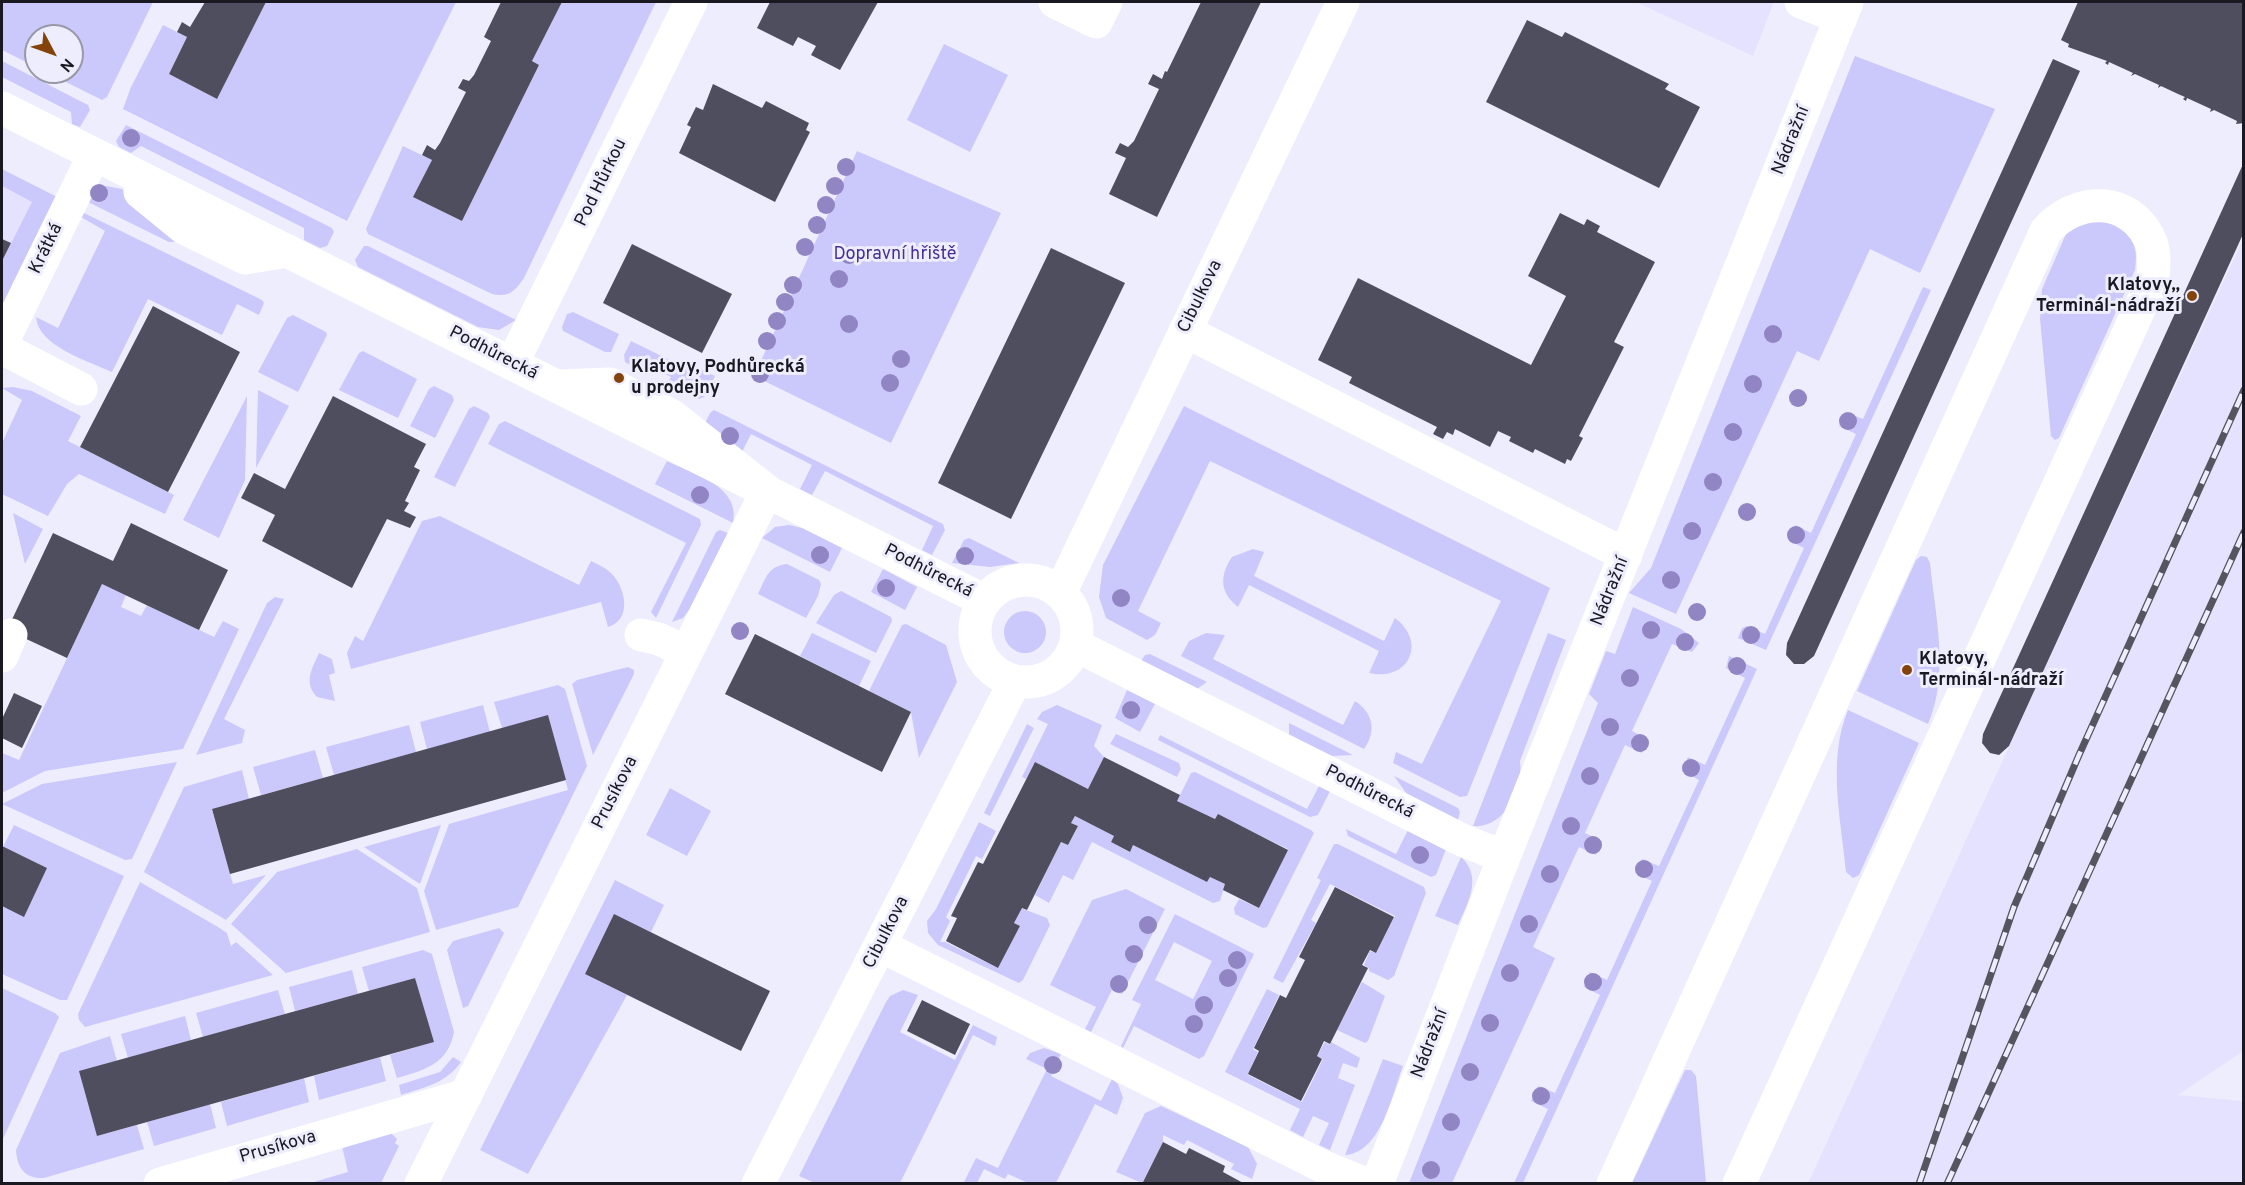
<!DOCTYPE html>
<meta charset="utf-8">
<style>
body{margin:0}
#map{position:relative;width:2245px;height:1185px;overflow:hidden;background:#eeedfe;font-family:Overpass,sans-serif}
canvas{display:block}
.frame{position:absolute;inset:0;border:3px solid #1a1921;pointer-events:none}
.north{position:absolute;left:24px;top:24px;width:60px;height:60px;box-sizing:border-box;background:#eeedfe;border:2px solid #9998a6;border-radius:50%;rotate:131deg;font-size:16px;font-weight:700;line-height:24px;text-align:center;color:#1a1921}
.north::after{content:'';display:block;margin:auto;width:21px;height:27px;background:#84430b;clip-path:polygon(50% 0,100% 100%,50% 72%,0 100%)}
</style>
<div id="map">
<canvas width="2245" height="1185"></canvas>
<div class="frame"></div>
<div class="north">N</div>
</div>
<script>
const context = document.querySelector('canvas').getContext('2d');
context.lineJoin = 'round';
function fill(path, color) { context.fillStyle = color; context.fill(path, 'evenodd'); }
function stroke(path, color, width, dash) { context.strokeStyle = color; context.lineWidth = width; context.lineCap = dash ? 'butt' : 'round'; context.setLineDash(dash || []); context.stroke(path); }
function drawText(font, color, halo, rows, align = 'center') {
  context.font = font + ' Overpass,sans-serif'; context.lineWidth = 6; context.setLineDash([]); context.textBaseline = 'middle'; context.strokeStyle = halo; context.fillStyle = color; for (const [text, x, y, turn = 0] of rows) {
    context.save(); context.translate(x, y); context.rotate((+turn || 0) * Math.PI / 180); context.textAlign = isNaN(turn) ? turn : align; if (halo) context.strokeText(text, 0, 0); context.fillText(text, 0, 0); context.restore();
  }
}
const built = new Path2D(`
 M1636 2H1774L1753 56Z
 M2 186 32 202 2 261Z
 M2243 239V1051L2178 1095 2243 1101V1183H1808Z`);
const green = new Path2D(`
 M2 2H153L107 97 102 100 46 72H72V36H36V67L2 50Z
 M266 2H456L347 221 123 109 131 87 163 25 187 37 169 74 217 99Z
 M562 2H656L524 278C515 291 509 298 492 294L368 234 366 229 403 146 432 160 414 197 462 221 539 65 532 61Z
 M944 44 1008 75 970 152 907 120Z
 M1855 56 1995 109 1920 273 1870 249 1819 361 1797 351 1676 614 1629 593 1651 568Z
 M2 61 88 105 90 110 80 127 72 124 71 112 2 77Z
 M126 125 332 228 334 232 327 246 320 248 304 240V228L141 146 131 153 119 147 116 141Z
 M857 151 1001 213 891 443 754 376Z
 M2 169 61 199 2 318V261L32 202 2 186Z
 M106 186 122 189 179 235 174 242H169L88 202 94 192Z
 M82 212 262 300 264 303 259 315 237 304 222 335 148 299 112 372C88 361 38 346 36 317L58 328 105 231 81 217Z
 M2101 219C2127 231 2140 239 2135 270L2059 438 2055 440 2051 436 2040 319 2042 289 2066 234 2075 226Z
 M364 246H368L516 320 499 330 478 327 358 267 355 260Z
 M1923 287 1931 290 1766 650 1738 638 1742 628 1747 626 1765 634 1804 548 1788 540 1795 525 1811 533 1856 434 1839 426 1846 412 1863 419Z
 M573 312 619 334 611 352H605L563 331 562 327 567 314Z
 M293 315 326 332 327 335 298 392 258 372 287 318Z
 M631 341 684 367 695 366 715 376 704 397 699 399 667 383 671 377 651 367 647 374 625 362 624 355Z
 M363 351 417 379 398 418 339 390 359 353Z
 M434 386 452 395 454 400 435 438 410 426 429 389Z
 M13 387 32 391 81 416 68 441 174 495 165 514 79 474 67 484 48 516 2 494V443L22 400 2 388Z
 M258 390 289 406 256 468Z
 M247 396 245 480 219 538 183 520Z
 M474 406 488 413 490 417 455 487 434 477 469 409Z
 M1184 406 1550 588 1467 796 1460 797 1393 763 1396 752 1422 764 1501 601 1210 461 1138 611 1161 623 1155 635 1147 640 1106 618 1099 597 1103 565Z
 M714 410 943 524 945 530 932 555 922 550 933 526 825 471 812 495 800 489 812 465 751 434 739 458 702 429 710 413Z
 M505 421 700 519 701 525 656 618 651 612 686 543 488 444 499 424Z
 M667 461C693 474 741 486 733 523L655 484Z
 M13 513 43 529 25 564Z
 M440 516 579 585 591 561C599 565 606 568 612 574 626 589 632 620 608 627L601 602 351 669 347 653 355 636 363 641 422 521Z
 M789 525 802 528 842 548 830 572 762 538 775 527Z
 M720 530 728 533 689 610 683 618 672 622 716 532Z
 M969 538 1019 563 990 567 952 563 964 540Z
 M1253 549 1264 552 1254 576 1384 641 1395 618C1428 643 1408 682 1369 673L1379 651 1249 585 1238 607C1220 593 1219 576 1232 557Z
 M1921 556 1927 557 1930 563C1935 615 1950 674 1928 724L1857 691 1916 560Z
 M787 564 819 580 821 584 818 596 806 618 758 594C766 578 768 566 787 564Z
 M883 569 917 587 905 610 871 592Z
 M102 584 126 595 121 607 141 616 147 605 214 637 223 621 239 629 183 749 45 771 2 793V753L19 760Z
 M841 591 891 617 892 621 876 653 816 623 834 595Z
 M275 597 284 599 224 719 245 730 242 743 196 755 267 603Z
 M1633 607 1681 629 1699 643 1692 652 1672 644 1632 731 1649 740 1642 753 1625 745 1585 833 1602 841 1596 855 1579 847 1533 947 1555 958 1452 1183H1409L1598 703 1589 694 1606 651 1615 654Z
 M1004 632a21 21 0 1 1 42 0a21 21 0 1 1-42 0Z
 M906 624 946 645 957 682 919 758 911 712 869 691 902 625Z
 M812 633 871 661 859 686 800 656Z
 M1206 633 1225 635 1213 659 1343 725 1355 701C1373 713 1377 731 1364 749L1181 656 1189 641Z
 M1548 633 1566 640 1520 761C1524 789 1504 829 1473 826Z
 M319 653 332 659 335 673 329 675 335 701 317 697C303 682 312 669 319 653Z
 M1150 654 1207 682 1197 689 1141 661 1145 655Z
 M1729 656 1757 669 1523 1183H1514L1548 1109 1531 1101 1538 1086 1555 1093 1600 995 1584 987 1590 972 1607 980 1652 881 1635 873 1642 859 1659 866 1699 780 1682 771 1688 757 1705 765 1745 678 1726 668Z
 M628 667 634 670V674L593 755 572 684 577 680Z
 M558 685 565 689 587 766 518 907 436 930 424 891 449 824 568 790 548 716 502 728 494 702Z
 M1127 690 1155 704 1140 732 1115 718Z
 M483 705 490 732 427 749 420 722Z
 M1057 705 1102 725 1094 746 1104 757 1088 789 1035 762 1026 779 1022 777 1048 724 1037 719 1042 712Z
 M1848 710 1919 743 1859 875 1853 878 1846 872C1841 819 1827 761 1848 710Z
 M1289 723 1353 755 1332 756 1289 735Z
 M1027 724 1034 728 990 816 984 813Z
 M409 725 416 752 334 775 326 747Z
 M1116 734 1179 763 1181 769 1177 777 1110 744Z
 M1160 735 1307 809 1319 786 1330 791 1318 815 1310 817 1158 740Z
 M315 750 323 778 261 795 253 767Z
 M177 762 132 859 125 860 2 804 42 784Z
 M242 770 249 799 212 810 233 884 266 875 226 920 144 872 184 787Z
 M1195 772 1311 830 1314 833 1267 927 1263 928 1235 914 1234 908 1239 899 1259 908 1288 849 1218 815 1215 819 1177 801 1191 773Z
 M1394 776 1458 808 1460 812 1458 820 1406 793Z
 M670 788 711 811 687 856 646 835Z
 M1075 816 1114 836 1111 842 1129 852 1133 845 1207 882 1210 877 1225 884 1220 901 1213 903 1092 842 1073 880 1063 875 1049 903 1035 895 1061 842 1068 845 1078 826 1071 823Z
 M979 822 996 831 982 859 976 856 946 917 950 921 940 942H945L998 968 1020 926 1014 923 1021 908 1047 918 1050 925 1023 980 1019 983 938 945 928 933 927 921 936 909Z
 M14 825 124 876 67 1000H60L2 974V906L24 916 47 868 3 847Z
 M441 825 420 884 364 847Z
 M1346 829 1396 854 1408 830 1446 849 1436 875 1431 877 1348 836Z
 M1334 844H1338L1424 887 1426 893 1394 976 1388 980 1369 971V968L1364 965 1370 951 1376 953 1395 916 1330 884 1311 920 1316 923 1283 983 1273 978 1321 880 1317 878Z
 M357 849 417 888 430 932 286 973 231 924 277 872Z
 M1461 857C1483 877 1468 903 1458 925L1435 916Z
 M615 880 664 905 651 932 614 915 585 974 627 995 528 1174 480 1150Z
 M140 882 218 927 227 933 231 946 236 942 273 975 85 1027 79 1020 78 1014Z
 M1126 889 1165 909 1122 994 1112 990 1091 1032 1085 1029 1096 1007 1050 985 1092 900Z
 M1175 914 1254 954 1204 1056 1199 1059 1134 1026 1123 1048 1121 1046 1141 1004 1132 1000ZM1174 942 1212 961 1193 999 1155 980Z
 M499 928 504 933 468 1006 463 1008 447 950 453 941Z
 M423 950 432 954 454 1032C448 1064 425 1070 397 1078L390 1055 433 1042 415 978 369 991 362 967Z
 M352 970 358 994 295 1011 289 987Z
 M1362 982 1385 996 1368 1041 1365 1043 1337 1030Z
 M2 988 55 1013 59 1017 2 1141Z
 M1267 989 1279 995 1253 1049 1258 1052 1248 1075 1302 1102 1323 1059 1317 1056 1325 1042 1330 1045 1331 1042 1360 1058 1357 1068 1343 1063 1338 1078 1355 1085 1330 1150 1319 1145 1329 1123 1313 1116 1303 1137 1290 1130 1300 1109 1225 1072Z
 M278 990 285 1014 203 1037 196 1013Z
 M903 990 918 995 900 1032 955 1060 973 1025 997 1037 995 1046 973 1035 900 1183H815L799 1176 886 1002 890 996Z
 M185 1016 191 1040 128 1058 121 1034Z
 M110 1036 117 1061 97 1136 137 1125 144 1149 44 1178C25 1179 17 1168 16 1150L60 1053Z
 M1044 1048 1061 1054 1051 1076 1101 1101 1112 1079 1118 1084 1123 1098 1117 1115 1095 1104 1056 1183H1028L1008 1174 1005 1179 984 1169 977 1183 963 1184 976 1158 998 1168 1047 1069 1026 1059 1030 1053Z
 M380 1057 386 1081 319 1100 314 1076Z
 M453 1057 461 1062C445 1084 425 1087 401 1095L399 1085 440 1072Z
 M1383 1059 1403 1066C1392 1095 1381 1153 1345 1155Z
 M1685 1070H1691L1696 1076 1706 1183H1632Z
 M304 1078 309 1102 227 1126 221 1102Z
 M210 1104 216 1128 154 1146 147 1122Z
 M1161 1106 1248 1147 1257 1164 1252 1179 1231 1169 1234 1164 1187 1140 1184 1145 1163 1135V1142L1142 1183 1116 1172 1145 1113Z
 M391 1133 397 1139 395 1143 399 1146 381 1183 307 1184 348 1172 342 1146Z`);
const building = new Path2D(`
 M205 2H266L217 99 169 74 187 37 177 32 182 22 190 27Z
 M501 2H562L532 61 539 65 462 221 413 197 432 160 422 155 427 145 435 150 440 143 466 92 458 88 463 79 469 81 474 75 491 41 484 37Z
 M770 2H878L840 70 811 55 816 46 798 37 793 46 757 28Z
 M1201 2H1261L1157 217 1109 194 1126 158 1115 153 1120 143 1128 147 1134 141 1159 89 1148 84 1153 74 1162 79 1165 71 1167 72Z
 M2078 2H2244V123L2236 124 2237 121 2214 110 2210 112 2211 109 2187 98 2186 101 2183 99 2185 97 2178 94 2161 86 2158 88 2159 85 2135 74 2131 76 2133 73 2109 62 2108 65 2105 63 2107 61 2068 47 2069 44 2061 40Z
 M1527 20 1562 37 1565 32 1669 84 1665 89 1700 107 1659 188 1486 102Z
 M2053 59 2080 71 1814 656 1804 664H1794L1786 655 1787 643Z
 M713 84 762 108 766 101 809 123 806 130 810 132 775 202 679 153 691 127 687 125 696 107 703 110Z
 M2244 162V232L2009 746 1999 755 1990 753 1982 743 1983 734Z
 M1560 213 1584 225 1587 219 1600 226 1597 232 1655 262 1614 342 1624 347 1579 436 1583 438 1571 461 1567 459 1565 464 1535 449 1533 453 1509 441 1511 437 1498 431 1490 447 1455 429 1453 435 1447 432 1443 439 1433 434 1437 427 1349 383 1352 377 1318 360 1358 278 1531 365 1566 296 1528 276Z
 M2 239 11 243 2 261Z
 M632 244 732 294 702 353 603 303Z
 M1051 248 1125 283 1011 519 938 483Z
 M153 306 240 352 168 492 80 447Z
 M333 396 426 444 414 467 420 470 405 501 409 503 404 511 416 517 410 528 387 519 352 588 262 541 275 515 241 498 254 473 285 489Z
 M131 523 228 570 199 630 102 584 67 658 7 630 53 533 113 561Z
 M755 634 911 712 882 772 725 694Z
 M14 693 42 706 22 748 2 738V719Z
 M548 715 566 780 230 874 212 809Z
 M1104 757 1180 795 1177 801 1215 819 1218 814 1288 850 1259 908 1223 890 1225 884 1210 877 1207 882 1133 845 1130 852 1111 842 1114 836 1075 816 1071 823 1078 826 1068 845 1061 842 1027 910 1022 908 1014 923 1020 926 998 968 946 941 957 918 951 916 978 862 983 864 1035 762 1088 789Z
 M2 846 47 868 24 917 2 906Z
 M1335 887 1394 917 1376 953 1370 950 1362 965 1368 968 1330 1044 1324 1041 1317 1056 1322 1059 1301 1101 1248 1074 1259 1051 1254 1048 1280 995 1286 998 1305 960 1299 957Z
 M614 914 770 991 741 1051 585 974Z
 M415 978 434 1042 97 1136 79 1071Z
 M922 1000 970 1024 955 1055 907 1031Z
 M1163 1142 1186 1154 1189 1148 1225 1166 1223 1172 1245 1184H1142Z`);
const minor = new Path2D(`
 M1055 2 1096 22 1106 2
 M1801 2 1841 18
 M2 108 985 601
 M140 192 184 228 245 258 288 251
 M1185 331 1626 555
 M2 343 94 155
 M2 348 81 389
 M512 364 691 2
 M975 631a51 51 0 1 1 102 0a51 51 0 1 1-102 0Z
 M1060 593 1343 2
 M641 635 659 639 686 652
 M1075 645 1462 840 1504 857
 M2 656 11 635
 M881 946 1322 1166 1366 1184
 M160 1184 466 1095
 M421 1184 767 491 672 416 610 384 559 386
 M758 1184 1015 681
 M1377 1184 1504 857 1847 2
 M1613 1184 2046 231C2076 196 2131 195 2151 242 2155 254 2154 266 2153 279L1739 1184`);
const rail = new Path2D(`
 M1919 1184 2014 907 2079 755 2244 390
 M1947 1184 2244 532`);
const trees = [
 [131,138],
 [846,167],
 [835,186],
 [99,193],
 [826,205],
 [817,225],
 [805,247],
 [849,255],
 [839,279],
 [793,285],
 [785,302],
 [777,321],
 [849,324],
 [1773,334],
 [767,341],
 [901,359],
 [760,374],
 [890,383],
 [1753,384],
 [1798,398],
 [1848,421],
 [1733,432],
 [730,436],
 [1713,482],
 [700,495],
 [1747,512],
 [1692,531],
 [1796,535],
 [820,555],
 [965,556],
 [1671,580],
 [886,588],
 [1121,598],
 [1697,612],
 [1651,630],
 [740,631],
 [1751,635],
 [1685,642],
 [1737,666],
 [1630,678],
 [1131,710],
 [1610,727],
 [1640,743],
 [1691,768],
 [1590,776],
 [1571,826],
 [1593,845],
 [1420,855],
 [1644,869],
 [1550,874],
 [1529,924],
 [1148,925],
 [1134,954],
 [1237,960],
 [1510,973],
 [1228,978],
 [1593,982],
 [1119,984],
 [1204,1005],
 [1490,1023],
 [1194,1024],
 [1053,1065],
 [1470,1072],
 [1541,1096],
 [1451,1122],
 [1431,1170]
];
const markers = [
 [2192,296,6,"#84430b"],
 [619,378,6,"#84430b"],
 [1907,670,6,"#84430b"]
];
const streetNames = [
 ["Nádražní",1792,141,-68],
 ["Pod Hůrkou",602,183,-64],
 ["Krátká",47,249,-64],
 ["Cibulkova",1201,297,-64],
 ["Podhůrecká",493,354,27],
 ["Podhůrecká",928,572,27],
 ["Nádražní",1611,592,-68],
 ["Prusíkova",616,793,-63],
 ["Podhůrecká",1369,793,27],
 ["Cibulkova",887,933,-63],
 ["Nádražní",1431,1044,-69],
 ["Prusíkova",278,1148,-16]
];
const parkNames = [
 ["Dopravní hřiště",895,255]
];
const poiNames = [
 ["Klatovy,,",2180,286,"right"],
 ["Terminál-nádraží",2180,307,"right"],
 ["Klatovy, Podhůrecká",631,368],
 ["u prodejny",631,389],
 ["Klatovy,",1919,660],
 ["Terminál-nádraží",1919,681]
];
fill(built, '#e4e2fe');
fill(green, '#cbc8fb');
fill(building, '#4f4e5f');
stroke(minor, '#fff', 33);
stroke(rail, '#56555f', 7);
stroke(rail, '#eeedfe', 4.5, [14]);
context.fillStyle = '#9285c3';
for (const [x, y] of trees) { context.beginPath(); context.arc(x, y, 9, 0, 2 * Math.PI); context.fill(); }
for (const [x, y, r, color] of markers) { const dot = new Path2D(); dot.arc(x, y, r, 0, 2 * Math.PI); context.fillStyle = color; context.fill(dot); stroke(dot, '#eeedfe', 2); }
drawText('18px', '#1a1921', '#eeedfe', streetNames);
drawText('18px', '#473092', '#eeedfe', parkNames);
drawText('bold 18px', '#1a1921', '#eeedfe', poiNames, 'left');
</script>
